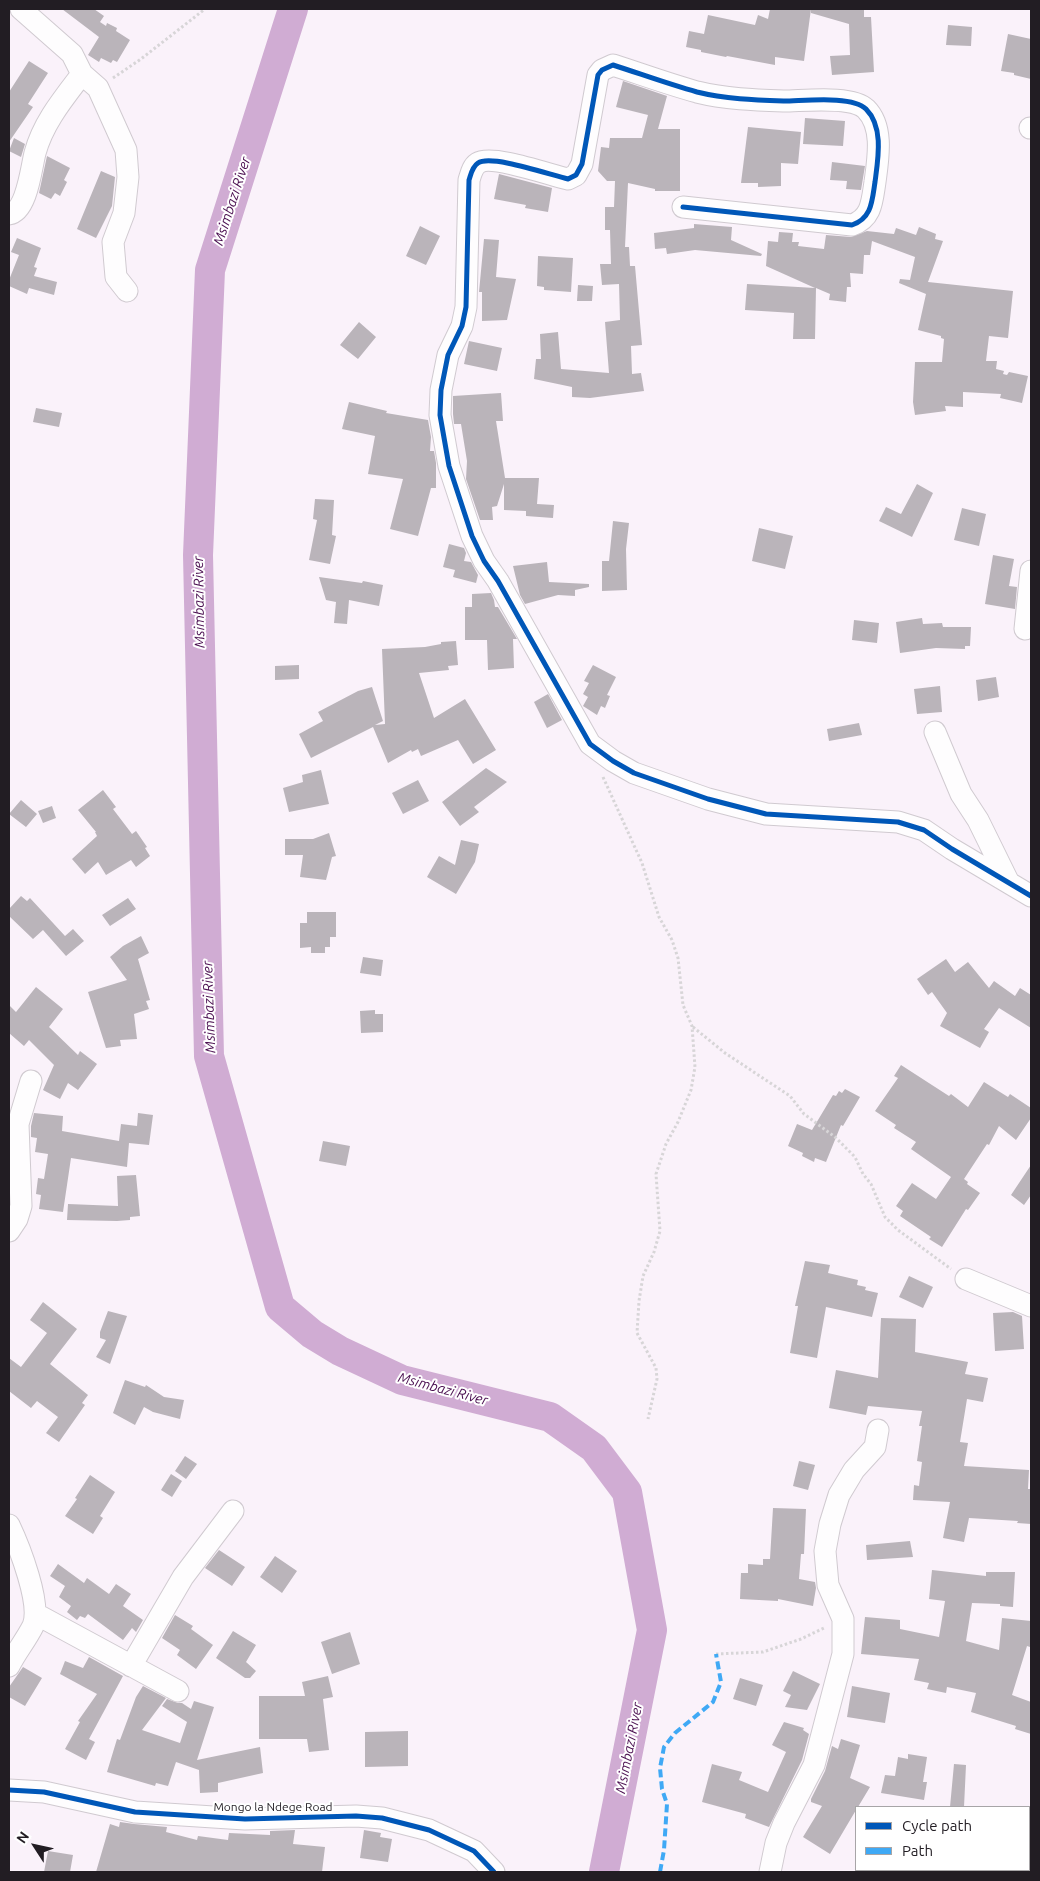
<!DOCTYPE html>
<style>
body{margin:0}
#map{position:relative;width:1040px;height:1881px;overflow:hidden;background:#faf2fa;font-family:Ubuntu,sans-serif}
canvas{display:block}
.frame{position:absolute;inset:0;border:10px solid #221d23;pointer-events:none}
.legend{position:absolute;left:855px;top:1806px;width:175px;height:65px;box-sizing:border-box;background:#fff;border:1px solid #a7a5a7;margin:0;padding:6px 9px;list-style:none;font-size:15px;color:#221d23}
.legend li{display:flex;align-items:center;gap:10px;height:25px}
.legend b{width:25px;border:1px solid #a7a5a7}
.north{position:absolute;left:10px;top:1821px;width:50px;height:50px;-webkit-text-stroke:4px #fff;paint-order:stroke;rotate:305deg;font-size:14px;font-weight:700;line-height:20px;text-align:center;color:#221d23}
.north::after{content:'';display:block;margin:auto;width:18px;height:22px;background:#221d23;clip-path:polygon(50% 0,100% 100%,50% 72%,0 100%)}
</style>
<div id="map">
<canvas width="1040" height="1881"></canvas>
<div class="frame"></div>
<ul class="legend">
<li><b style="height:6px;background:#0057b8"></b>Cycle path</li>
<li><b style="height:6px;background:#3fa9f5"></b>Path</li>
</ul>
<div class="north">N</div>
</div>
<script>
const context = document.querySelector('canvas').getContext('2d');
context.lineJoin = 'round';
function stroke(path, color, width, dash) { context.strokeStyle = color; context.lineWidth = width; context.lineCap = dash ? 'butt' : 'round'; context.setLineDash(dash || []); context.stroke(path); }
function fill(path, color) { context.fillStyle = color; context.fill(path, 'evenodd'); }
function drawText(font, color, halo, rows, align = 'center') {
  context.font = font + ' Ubuntu,sans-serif'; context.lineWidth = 4; context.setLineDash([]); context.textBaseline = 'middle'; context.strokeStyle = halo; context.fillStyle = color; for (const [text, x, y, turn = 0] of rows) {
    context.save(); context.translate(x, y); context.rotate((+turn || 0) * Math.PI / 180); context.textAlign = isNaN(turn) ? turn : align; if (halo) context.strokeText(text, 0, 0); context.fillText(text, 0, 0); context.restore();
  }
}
const river = new Path2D(`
 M293 9 210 270 198 555 209 1056 280 1307 312 1334 340 1351 402 1380 550 1417 594 1448 627 1492 652 1630 604 1872`);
const building = new Path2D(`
 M62 9H94L104 16 100 22 106 26 107 23 117 28 116 31 130 40 117 62 113 60 111 63 101 58 99 62 88 55 99 37Z
 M770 9H811L804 61 775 57V65L727 56 726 57 701 52V50L686 47 689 31 704 34 708 15 755 25 758 15 768 19Z
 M864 9V17H871L874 72 832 75 830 56 850 55 849 24 811 13V10Z
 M948 25 972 27 971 46 946 45Z
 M1008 34 1031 39V79L1014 75V73L1001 71Z
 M29 61 48 73 28 104 33 107 9 142V92Z
 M623 81 667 96 658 129H680V191H655V189L628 183 625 247H629L630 266H635L642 345 631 346 632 374 641 373 644 391 590 398 572 397V387L534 379 536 359H541L540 334 558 332 561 369 609 373 605 322 620 320 619 284 602 285 600 264H611L610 230H605V207H614L615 181H607L598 171 601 147 609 148 610 138H642L648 115 616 107Z
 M805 118 845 121 843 146 803 144Z
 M748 127 801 132 798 164 781 163V186L758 187V183H741Z
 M14 138 25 144 21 157 9 151Z
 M47 156 70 168 64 180 67 182 60 196 55 193 51 199 39 193Z
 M832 162 865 166 861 190 846 189 847 181 830 180Z
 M101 171 115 177 112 206 96 238 77 229Z
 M499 174 552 188 548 212 525 208 526 205 494 199Z
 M694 224 732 227 731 240 762 254 761 256 695 250 667 254 666 248 655 249 654 233 694 228Z
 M420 226 440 236 426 265 406 256Z
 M919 227 936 234 935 239 943 241 928 282 1013 291 1008 338 989 336 986 361H997L996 369 1004 371 1003 374 1007 375 1009 372 1028 376 1022 403 1000 398 1001 394 963 392V407L945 406 946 411 915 415 913 402 915 362H942L944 339 941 338V336L918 330 926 294 899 283 900 279 910 280 915 257 872 241 870 255H864L863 274 850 273 851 287H847L846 302 829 300 830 294 816 288 815 339H793L794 313 745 310 747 284 815 288 766 266 768 241 778 242 779 232 793 233 792 242H799L798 246 824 249 826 235 851 237 867 231 894 234 896 228 916 235Z
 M17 238 41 248 34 267 37 268 34 276 57 282 54 295 29 288 27 294 9 286V280L19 255 11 252Z
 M484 239 499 240 496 277 516 279 507 320 482 321V292H479Z
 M538 256 573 258 571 292 544 290V287L537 286Z
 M578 285 593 286 592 301H577Z
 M359 322 376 337 358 359 340 345Z
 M469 341 502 348 497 371 464 364Z
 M501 393 503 421H496L505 478H539L537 504 554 505 553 518 526 516V511L504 510V484L497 506 492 507 493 520H480L466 479 467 461 461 424H454L453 414V396Z
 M349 402 387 411 386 413 428 420 431 437 430 451H434L436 463V488H431L418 536 390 529 403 479 368 474 375 436 342 429Z
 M36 408 62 413 59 427 33 422Z
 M917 484 933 493 912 537 879 521 886 507 901 514Z
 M315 499 334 500 332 535 336 536 330 564 309 560 317 520 313 519Z
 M962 508 986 514 979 546 954 540Z
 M613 521 629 523 626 549 627 590 602 591V561H609Z
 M759 528 793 536 785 569 752 561Z
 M449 544 464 548 466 553 464 561 471 562 478 575 476 583 453 577 455 570 443 567Z
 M993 555 1014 559 1009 586 1017 587 1015 609 985 604Z
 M547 562 549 582 589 584V587L575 590V596L558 595 525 604 520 595 513 566Z
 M319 577 362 583 363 581 383 585 379 606 349 600 347 624 334 623 336 602 326 600Z
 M491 593 494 600 495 607H498L517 639H513L514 668 488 670 487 640H465V607H472V594Z
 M922 618 923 624 942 623 943 627H971L970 646H965V649L936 648 900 653 896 622Z
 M854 620 879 623 877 643 852 640Z
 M456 641 458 665 448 666 449 670 419 673 434 718 465 699 496 750 473 764 458 740 421 756 418 749 412 752 411 750 388 763 373 727 311 758 299 734 323 721 318 712 358 691 372 687 383 721 375 725 385 724 382 649 425 647 441 644V642Z
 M299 665V679L275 680V666Z
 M593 665 616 677 607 695 610 696 605 708 601 706 597 715 583 706 588 697 583 694 589 683 584 681Z
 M996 677 999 697 978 701 976 680Z
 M940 686 942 712 917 714 914 689Z
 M548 694 562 720 547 728 534 702Z
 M859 723 862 735 829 741 827 729Z
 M486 768 507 782 474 807 479 812 460 826 442 802Z
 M321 770 329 804 289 812 283 788 303 782 302 775Z
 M418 780 429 801 403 814 392 793Z
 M103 790 116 807 113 809 132 834 136 831 147 847 145 848 150 856 136 867 131 860 106 875 98 862 85 874 72 859 97 836 95 832H96L78 810Z
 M21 800 37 814 26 827 9 814Z
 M52 806 56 818 43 823 38 811Z
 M329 833 336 856 332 857 326 880 300 877 303 855H285V839H313Z
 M461 840 479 844 475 862 456 894 427 877 439 856 455 865Z
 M21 896 27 901 30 898 65 936 73 929 84 941 66 956 43 930 33 939 9 916V909Z
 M128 898 136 909 110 926 102 915Z
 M307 912H336V937H330V947H325V953H311V947L300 948V923H307Z
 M141 936 149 953 138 959 150 1000 146 1001 149 1009 134 1014 137 1039 120 1040 121 1046 106 1048 88 992 127 980 110 957 123 946Z
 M363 957 383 960 381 976 360 973Z
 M946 959 955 972 968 962 989 988 994 981 1015 996 1020 988 1031 995V1028L999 1008 984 1029 989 1032 980 1048 940 1026 947 1013 932 992 928 995 917 979Z
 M36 987 63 1009 49 1027 78 1055 80 1051 97 1064 78 1090 68 1083 60 1099 43 1090 54 1065 29 1040 24 1046 9 1033V1005L16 1012Z
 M375 1010V1014H383V1032L361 1033 360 1011Z
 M901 1065 949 1096 951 1094 968 1107 984 1082 1008 1097 1010 1094 1031 1108V1118L1016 1140 999 1126 989 1145 987 1144 964 1179 968 1182 967 1184 980 1193 968 1210 966 1209 942 1247 929 1239 931 1237 900 1216 903 1211 896 1206 912 1183 936 1199 951 1177 911 1149 916 1142 894 1128 896 1125 875 1111 898 1078 894 1076Z
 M845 1089 860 1097 843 1126 841 1125 826 1162 815 1158 814 1162 802 1156 803 1153 788 1146 797 1124 812 1130 833 1095 836 1096 839 1091 842 1093Z
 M34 1113 63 1116 62 1131 119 1141 121 1124 137 1126 138 1113 153 1115 149 1145 129 1143 127 1167 71 1158 63 1212 39 1209 41 1195 36 1194 38 1178 44 1179 48 1154 35 1152 37 1138 31 1137V1126Z
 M323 1141 350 1146 346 1166 319 1161Z
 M1031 1165V1195L1024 1205 1011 1195Z
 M136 1175 140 1216 130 1217V1220L117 1221 67 1220 68 1204 118 1206 117 1176Z
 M805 1261 830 1265 828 1273 858 1280 857 1285 866 1287 865 1290 878 1293 872 1317 826 1307 817 1358 790 1353 798 1306H795Z
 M909 1276 933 1287 923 1308 899 1297Z
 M43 1302 77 1329 50 1364 88 1395 82 1403 85 1405 59 1442 46 1433 58 1417 37 1401 31 1408 9 1391V1358L21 1367 47 1333 30 1320Z
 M108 1311 127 1316 110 1364 96 1357 106 1340 100 1338V1332Z
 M1013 1312 1022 1316 1024 1349 995 1351 993 1313Z
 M881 1318 916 1319 915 1352 968 1362 965 1374 988 1378 983 1402 967 1399 960 1442 968 1443 964 1466 1029 1470 1028 1489H1031V1524L1017 1523 1018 1521 969 1518 964 1542 943 1538 950 1502 913 1500 914 1485 919 1486 922 1462 917 1461 922 1426H919L922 1411 868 1406 866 1415 829 1408 836 1370 878 1378Z
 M125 1380 145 1387 146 1385 164 1397 184 1400 180 1419 153 1412 144 1407 135 1425 113 1413Z
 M185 1456 197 1464 186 1479 175 1471Z
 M799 1461 815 1465 808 1490 793 1486Z
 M171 1474 182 1481 172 1497 161 1490Z
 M90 1475 115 1492 100 1516 103 1518 93 1534 65 1516 77 1499 75 1498Z
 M773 1508 806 1509 804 1554H801L799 1579 815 1582 816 1588 813 1606 778 1599V1601L740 1599 741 1573H748V1564L763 1565V1559H770Z
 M910 1541 913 1557 867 1560 866 1545Z
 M219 1550 245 1567 232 1586 205 1568Z
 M275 1556 297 1571 282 1593 260 1577Z
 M58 1564 84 1583 87 1578 109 1594 116 1584 131 1594 123 1606 143 1620 136 1632 132 1628 123 1640 88 1614 85 1618 80 1616 77 1620 67 1612 71 1606 59 1597 65 1586 50 1576Z
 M932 1570 986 1576V1572H1015L1013 1607 1000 1606V1604L972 1603 966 1641 999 1650 1002 1618 1031 1621 1030 1647 1027 1646 1012 1695 1031 1702V1734L1015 1729 1016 1726 971 1712 976 1693 947 1687 946 1693 927 1689 929 1683 914 1680 919 1659 861 1654 865 1617 900 1620V1629L939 1637 945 1601 929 1599Z
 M175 1615 193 1626 191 1629 213 1645 196 1669 177 1655 180 1650 162 1638Z
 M233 1631 256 1645 246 1662 256 1671 250 1678H245L216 1658Z
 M350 1632 360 1664 332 1674 321 1642Z
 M89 1657 123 1676 89 1739 95 1742 86 1760 65 1749 80 1722 78 1721 97 1694 60 1674 65 1661 83 1668Z
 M23 1667 42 1678 25 1706 9 1697V1687Z
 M793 1671 820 1684 807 1710 785 1707 791 1695 783 1691Z
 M328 1676 333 1697 323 1699 329 1750 309 1752 307 1739H259V1696H305L302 1682Z
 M740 1678 763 1685 756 1706 733 1699Z
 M143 1686 166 1698 142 1730 180 1743 187 1722 162 1706 167 1699 178 1703H182L191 1709 194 1701 214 1707 197 1760 260 1747 263 1773 218 1783V1792L200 1793 199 1770 176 1762 168 1786 156 1783 155 1786 107 1772 117 1739 120 1740 136 1697Z
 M852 1686 890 1693 885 1723 847 1717Z
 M784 1722 804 1728 803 1730 809 1734 802 1760 769 1827 745 1818 746 1814 702 1802 712 1764 742 1772 739 1780 768 1792 786 1752 772 1745Z
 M408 1731V1766L365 1767V1732Z
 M841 1739 860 1745 850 1778 870 1787 858 1807H856V1810L830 1854 803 1837 822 1806 811 1802V1799L825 1771 832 1746 838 1749Z
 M908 1754 927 1757 923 1782H927L924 1800 881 1793 885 1775 895 1776 898 1757 908 1759Z
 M954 1764 966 1765 964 1807H950Z
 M120 1822 134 1824 167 1827 166 1832 197 1840 198 1836 228 1840 229 1833 270 1835V1831L295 1830 293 1844 325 1847 322 1872H96L110 1824 119 1827Z
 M364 1830 381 1833 380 1837 392 1839 388 1862 360 1858Z
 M48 1851 73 1855 70 1872H44Z`);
const path = new Path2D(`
 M113 78 141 59 205 9
 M603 777 642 863 659 917 672 940 678 958 683 1005 692 1026 695 1067 691 1090 678 1122 666 1144 656 1174 660 1231 654 1252 643 1276 639 1301 637 1333 656 1368 657 1379 648 1419
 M693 1027 725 1053 790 1096 804 1114 835 1137 855 1157 863 1174 871 1184 885 1217 898 1230 951 1269
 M716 1654 763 1652 801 1639 826 1627`);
const minor = new Path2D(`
 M21 9 72 54 82 74 98 88 126 150 128 177 124 213 113 242 116 277 127 291
 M1030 128H1031
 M683 207 852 225C872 218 872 201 875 182 878 159 884 127 866 109 852 95 803 101 784 101 755 100 725 99 697 92 668 84 641 74 613 65L602 70 598 75 582 164 576 175 568 179C550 175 491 154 478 163 472 167 471 174 469 180L466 307 462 326 448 355 441 390 440 415 449 466 472 536 484 561 498 581 590 744 613 761 634 773 708 799 766 814 898 822 924 830 952 849 1031 896
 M9 214C27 211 31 169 35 153 43 123 63 99 82 74
 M1025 629 1031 571
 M935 732 961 794 978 820 1009 883
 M9 1231 17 1219 21 1206 18 1124 31 1081
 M966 1279 1031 1306
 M9 1525C19 1546 42 1604 33 1626 26 1640 16 1652 9 1666
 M36 1614 178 1691
 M131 1666 183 1577 233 1511
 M9 1790 44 1792 135 1812 245 1819 356 1816 382 1818 429 1830 474 1851 494 1872
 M770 1872 776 1843 784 1823 814 1765 843 1654V1619L828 1585 825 1551 830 1524 839 1495 854 1470 875 1447 878 1430`);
const quiet = new Path2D(`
 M660 1872 664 1850 667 1804 662 1789 660 1768 664 1747 675 1733 713 1702 721 1682 716 1654`);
const cycleway = new Path2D(`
 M683 207 852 225C872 218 872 201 875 182 878 159 884 127 866 109 852 95 803 101 784 101 755 100 725 99 697 92 668 84 641 74 613 65L602 70 598 75 582 164 576 175 568 179C550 175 491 154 478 163 472 167 471 174 469 180L466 307 462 326 448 355 441 390 440 415 449 466 472 536 484 561 498 581 590 744 613 761 634 773 708 799 766 814 898 822 924 830 952 849 1031 896
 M9 1790 44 1792 135 1812 245 1819 356 1816 382 1818 429 1830 474 1851 494 1872`);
const streetNames = [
 ["Mongo la Ndege Road",273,1807]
];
const waterNames = [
 ["Msimbazi River",232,201,-72],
 ["Msimbazi River",199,602,-91],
 ["Msimbazi River",209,1007,-92],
 ["Msimbazi River",443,1389,15],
 ["Msimbazi River",629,1748,-79]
];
stroke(river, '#d0acd3', 30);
fill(building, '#bab4ba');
stroke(minor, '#d0cad0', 23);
stroke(path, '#d7d5d7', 3, [2.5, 2.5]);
stroke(minor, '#fefdfe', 21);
stroke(quiet, '#3fa9f5', 4, [8, 4]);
stroke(cycleway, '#0057b8', 5);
drawText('12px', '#221d23', '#fff', streetNames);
drawText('italic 14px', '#4a0f50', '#fff', waterNames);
</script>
